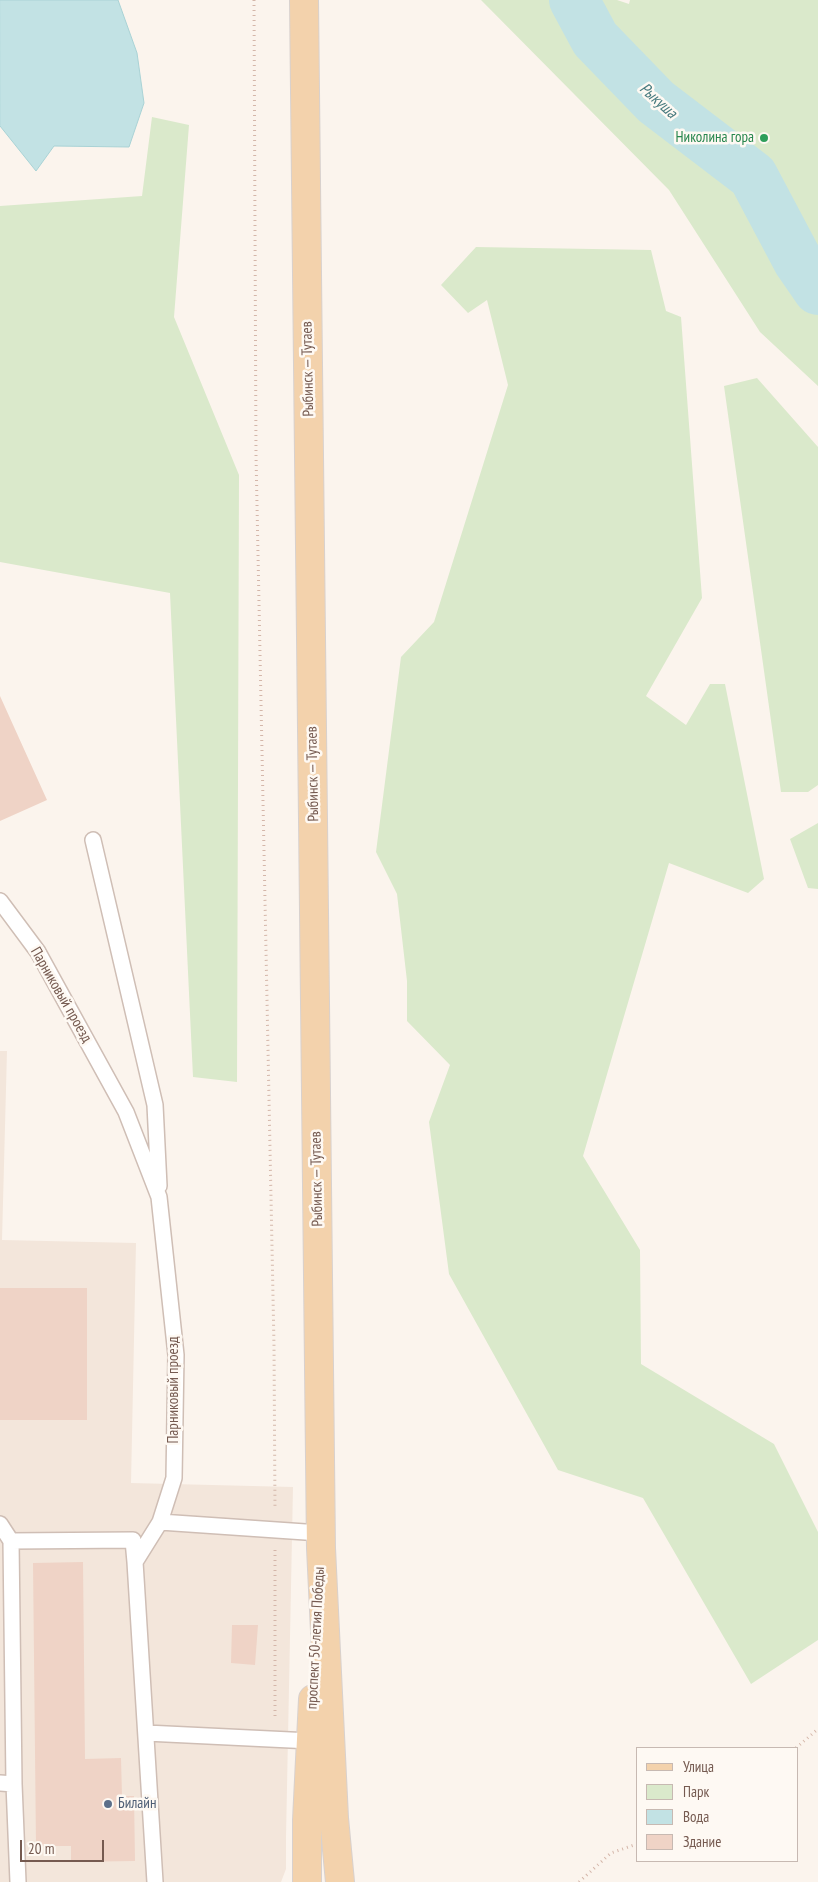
<!DOCTYPE html>
<meta charset="utf-8">
<style>
body{margin:0}
#map{position:relative;width:818px;height:1882px;overflow:hidden;background:#fbf4ed;font-family:"PT Sans Narrow",sans-serif}
canvas{display:block}
.legend{position:absolute;left:636px;top:1747px;width:162px;height:115px;box-sizing:border-box;background:#fef9f3;border:1px solid #c7b9b2;margin:0;padding:6px 9px;list-style:none;font-size:15px;color:#755a50}
.legend li{display:flex;align-items:center;gap:10px;height:25px}
.legend b{width:25px;border:1px solid #c7b9b2}
.scale{position:absolute;left:20px;top:1840px;width:84px;height:22px;box-sizing:border-box;border:2px solid #755a50;border-top:0;padding-left:6px;font-size:15px;line-height:18px;white-space:nowrap;color:#755a50;-webkit-text-stroke:4px #fef9f3;paint-order:stroke}
</style>
<div id="map">
<canvas width="818" height="1882"></canvas>
<ul class="legend">
<li><b style="height:6px;background:#f3d2ac"></b>Улица</li>
<li><b style="height:14px;background:#dae9cb"></b>Парк</li>
<li><b style="height:14px;background:#c2e2e4"></b>Вода</li>
<li><b style="height:14px;background:#efd3c6"></b>Здание</li>
</ul>
<div class="scale">20 m</div>
</div>
<script>
const context = document.querySelector('canvas').getContext('2d');
context.lineJoin = 'round';
function fill(path, color) { context.fillStyle = color; context.fill(path, 'evenodd'); }
function stroke(path, color, width, dash) { context.strokeStyle = color; context.lineWidth = width; context.lineCap = dash ? 'butt' : 'round'; context.setLineDash(dash || []); context.stroke(path); }
function drawText(font, color, halo, rows, align = 'center') {
  context.font = font + ' "PT Sans Narrow",sans-serif'; context.lineWidth = 5; context.setLineDash([]); context.textBaseline = 'middle'; context.strokeStyle = halo; context.fillStyle = color; for (const [text, x, y, turn = 0] of rows) {
    context.save(); context.translate(x, y); context.rotate((+turn || 0) * Math.PI / 180); context.textAlign = isNaN(turn) ? turn : align; if (halo) context.strokeText(text, 0, 0); context.fillText(text, 0, 0); context.restore();
  }
}
const residential = new Path2D(`
 M0 1051H7L2 1240 136 1243 131 1483 293 1487 286 1837V1869L281 1882H0Z`);
const green = new Path2D(`
 M481 0H617L629 4 630 0H818V386L760 332 669 190Z
 M152 117 189 125 174 317 239 475 237 1082 193 1077 170 593 0 562V206L142 196Z
 M476 247 651 250 666 311 681 317 702 598 646 696 686 725 710 684H725L764 879 748 893 669 863 583 1156 640 1250 641 1364 774 1444 818 1532V1640L751 1684 643 1498 558 1470 449 1274 429 1122 450 1065 407 1021V981L397 894 376 852 401 657 434 622 508 385 487 300 468 313 441 285Z
 M757 378 818 447V785L808 792H781L724 386Z
 M818 823V889L808 888 790 839Z`);
const water = new Path2D(`
 M0 0H118L137 53 144 103 129 147 54 146 36 171 0 126Z`);
const river = new Path2D(`
 M574 0 595 39 656 102 753 176 798 261 818 290`);
const building = new Path2D(`
 M0 696 47 800 0 821Z
 M0 1288H87V1420H0Z
 M83 1562 85 1759 121 1758 122 1796H134L135 1861 71 1862V1846H36L33 1563Z
 M232 1625H258L255 1665 231 1663Z`);
const path = new Path2D(`
 M254 0 256 455 274 1346 275 1509
 M275 1550V1719
 M796 1748 818 1729
 M579 1882 611 1853 637 1844`);
const service = new Path2D(`
 M93 840 155 1105 159 1186
 M0 901 38 952 126 1112 159 1197 176 1355 174 1478 160 1522 135 1562 155 1882
 M160 1522 320 1533
 M0 1524 11 1541
 M146 1733 311 1741
 M0 1783 14 1784 18 1882
 M14 1784 11 1541 133 1540 135 1562`);
const primary = new Path2D(`
 M304 0 321 1548 334 1818 340 1882
 M307 1882V1820L313 1699`);
const markers = [
 [764,138,5,"#2e9e5b"],
 [108,1804,5,"#5c6f8a"]
];
const leisureNames = [
 ["Николина гора",754,138]
];
const streetNames = [
 ["Рыбинск — Тутаев",308,369,-91],
 ["Рыбинск — Тутаев",313,774,-91],
 ["Парниковый проезд",61,995,60],
 ["Рыбинск — Тутаев",317,1179,-91],
 ["Парниковый проезд",174,1390,-90],
 ["проспект 50-летия Победы",316,1638,-87]
];
const serviceNames = [
 ["Билайн",118,1804]
];
const waterNames = [
 ["Рыкуша",658,101,42]
];
fill(residential, '#f3e6db');
fill(green, '#dae9cb');
fill(water, '#c2e2e4');
stroke(water, '#a9d2d5', 1);
stroke(river, '#c2e2e4', 50);
fill(building, '#efd3c6');
stroke(service, '#cfbeb5', 18);
stroke(primary, '#d8d1ce', 30);
stroke(path, '#d4b6a9', 3, [1, 4]);
stroke(service, '#fff', 15);
stroke(primary, '#f3d2ac', 28);
for (const [x, y, r, color] of markers) { const dot = new Path2D(); dot.arc(x, y, r, 0, 2 * Math.PI); context.fillStyle = color; context.fill(dot); stroke(dot, '#fef9f3', 2); }
drawText('15px', '#27864d', '#fef9f3', leisureNames, 'right');
drawText('15px', '#755a50', '#fef9f3', streetNames);
drawText('15px', '#4e5e75', '#fef9f3', serviceNames, 'left');
drawText('italic 16px', '#487b7f', '#fef9f3', waterNames);
</script>
